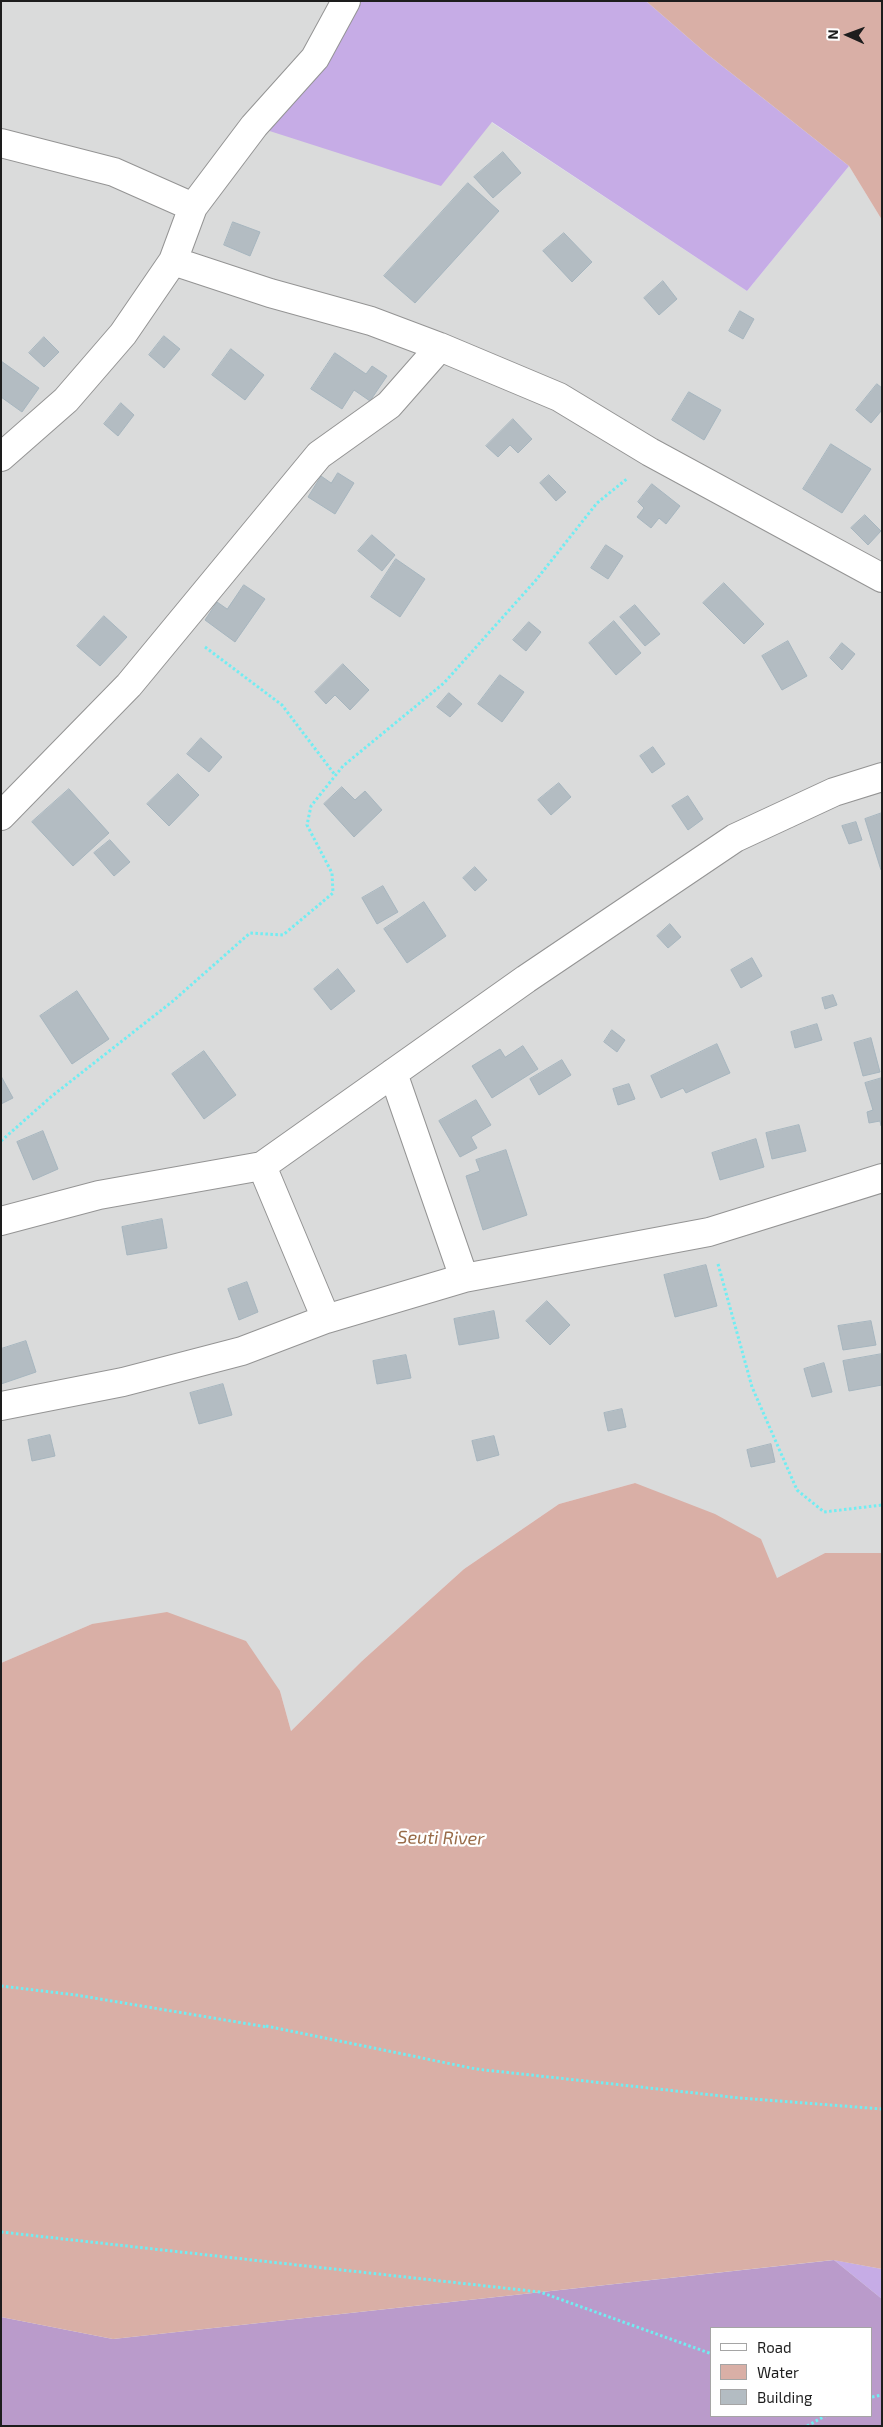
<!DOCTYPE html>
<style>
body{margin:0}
#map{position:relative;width:883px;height:2427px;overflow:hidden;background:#e4e8ee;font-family:"Exo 2",sans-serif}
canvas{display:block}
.frame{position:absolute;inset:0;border:2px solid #1d1d1d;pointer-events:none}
.legend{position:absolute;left:710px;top:2327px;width:162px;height:90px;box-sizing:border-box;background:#fff;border:1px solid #a5a5a5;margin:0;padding:6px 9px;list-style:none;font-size:15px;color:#1d1d1d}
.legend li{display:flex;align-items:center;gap:10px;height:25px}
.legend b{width:25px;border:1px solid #a5a5a5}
.north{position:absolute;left:823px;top:10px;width:50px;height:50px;-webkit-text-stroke:4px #fff;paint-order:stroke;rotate:272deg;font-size:14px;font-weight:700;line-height:20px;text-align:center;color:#1d1d1d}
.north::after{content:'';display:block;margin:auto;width:18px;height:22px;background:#1d1d1d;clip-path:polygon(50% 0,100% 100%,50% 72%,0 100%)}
</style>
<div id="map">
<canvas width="883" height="2427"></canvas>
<div class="frame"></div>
<ul class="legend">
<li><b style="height:6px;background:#fff"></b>Road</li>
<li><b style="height:14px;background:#d9afa6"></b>Water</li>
<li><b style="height:14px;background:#b3bcc2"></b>Building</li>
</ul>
<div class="north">N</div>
</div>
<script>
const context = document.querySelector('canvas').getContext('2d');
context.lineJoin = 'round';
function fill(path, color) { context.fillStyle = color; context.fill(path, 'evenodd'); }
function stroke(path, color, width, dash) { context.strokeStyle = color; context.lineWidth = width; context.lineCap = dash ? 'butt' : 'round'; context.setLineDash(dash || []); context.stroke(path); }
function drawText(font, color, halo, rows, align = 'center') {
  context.font = font + ' "Exo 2",sans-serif'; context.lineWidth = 4.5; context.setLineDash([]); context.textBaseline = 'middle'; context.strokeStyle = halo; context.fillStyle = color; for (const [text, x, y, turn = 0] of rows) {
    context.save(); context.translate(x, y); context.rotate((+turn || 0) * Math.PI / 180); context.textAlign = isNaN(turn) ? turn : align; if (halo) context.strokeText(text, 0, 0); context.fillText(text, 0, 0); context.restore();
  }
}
const residential = new Path2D(`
 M1 1H346L491 122 747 291 849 166 882 220V1553H825L777 1578 635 1483 559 1504 464 1569 362 1661 291 1731 280 1691 92 1624 1 1663Z`);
const grass = new Path2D(`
 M346 1H646L707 54 849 166 747 291 492 122 441 186 254 126Z
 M834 2260 882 2269V2299Z`);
const forest = new Path2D(`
 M834 2260 882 2299V2426H1V2317L113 2339ZM712 2328H872V2416H712Z`);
const water = new Path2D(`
 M646 1H882V220L849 166 707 54Z
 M635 1483 715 1514 761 1539 777 1578 825 1553H882V2269L833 2260 113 2339 1 2317V1663L92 1624 167 1612 246 1641 280 1691 291 1731 362 1661 464 1569 559 1504Z`);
const building = new Path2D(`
 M503 152 521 173 493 198 474 177Z
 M468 183 499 211 415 303 384 276Z
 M233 222 260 232 250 256 224 245Z
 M564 233 592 262 572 282 543 251Z
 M663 281 677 299 659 315 644 298Z
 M740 311 754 319 743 339 729 331Z
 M164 336 180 349 164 368 149 355Z
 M44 337 59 352 44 367 29 353Z
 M231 349 264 375 245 400 212 375Z
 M335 353 366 374 372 366 387 376 370 401 354 390 342 409 311 389Z
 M1 361 39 388 22 412 1 397Z
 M877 384 882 388V410L871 423 856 410Z
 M689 392 721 410 704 440 672 420Z
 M121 403 134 415 118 436 104 424Z
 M513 419 532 439 518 453 510 445 498 457 486 446Z
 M831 444 871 469 842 513 803 489Z
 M338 473 354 483 335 514 308 497 321 476 331 483Z
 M549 475 566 492 556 501 540 483Z
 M652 484 680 506 666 524 659 518 651 528 637 517 644 508 638 502Z
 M865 515 881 531 868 545 851 528Z
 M372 535 395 555 382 571 358 551Z
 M606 545 623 556 608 579 591 568Z
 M396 559 425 579 400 617 371 597Z
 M724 583 764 624 744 644 703 603Z
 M244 585 265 599 235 642 205 620 217 602 227 609Z
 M635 605 660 634 645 646 620 617Z
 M104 616 127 637 100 666 77 646Z
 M614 621 641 653 616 675 589 643Z
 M529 622 541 632 526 651 513 640Z
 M788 641 807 676 782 690 762 656Z
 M842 643 855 654 842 670 830 658Z
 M343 664 369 690 350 710 335 695 326 704 315 692Z
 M500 675 524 692 502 722 478 704Z
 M449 693 462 704 450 717 437 707Z
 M201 738 222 757 209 772 187 754Z
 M653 747 665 764 652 773 640 756Z
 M178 774 199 795 169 826 147 804Z
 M559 783 571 797 551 815 538 800Z
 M342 787 355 800 365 791 382 810 354 837 324 804Z
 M69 789 109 833 73 866 32 822Z
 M688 796 703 819 688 830 672 806Z
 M882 813V870H881L865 819Z
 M856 822 862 840 849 844 842 826Z
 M110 840 130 862 114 876 94 853Z
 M475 867 487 880 475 891 463 878Z
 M383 886 398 912 377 924 362 898Z
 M424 902 446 936 407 963 384 929Z
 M670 924 681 937 668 948 657 936Z
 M752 958 762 976 741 988 731 970Z
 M338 969 355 991 331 1010 314 989Z
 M77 991 109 1039 72 1064 40 1016Z
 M833 995 837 1005 825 1009 822 998Z
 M817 1024 822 1040 795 1048 791 1032Z
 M612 1030 625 1040 617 1052 604 1042Z
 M871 1038 880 1072 863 1076 854 1043Z
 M717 1044 730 1073 686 1093 683 1088 661 1098 651 1076Z
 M523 1046 538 1069 492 1098 472 1066 500 1049 505 1057Z
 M204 1051 236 1095 204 1119 172 1074Z
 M562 1060 571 1075 539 1095 530 1079Z
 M1 1076 13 1098 1 1104Z
 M882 1078V1126H881L880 1121 869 1123 867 1112 873 1110 865 1083Z
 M629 1084 635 1099 618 1105 613 1089Z
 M476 1100 491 1125 471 1137 477 1148 460 1157 439 1121Z
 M799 1125 806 1151 772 1159 766 1133Z
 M43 1131 58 1169 33 1180 17 1142Z
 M756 1139 764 1167 720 1180 712 1153Z
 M506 1150 527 1215 483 1230 466 1176 480 1171 476 1160Z
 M162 1219 167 1248 127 1255 122 1227Z
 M706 1265 717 1306 675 1317 664 1275Z
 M247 1282 258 1312 239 1320 228 1289Z
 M547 1301 570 1325 550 1345 526 1321Z
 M494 1311 499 1338 459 1345 454 1319Z
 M871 1321 876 1345 843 1350 838 1326Z
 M26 1341 36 1372 1 1384V1349Z
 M882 1354V1385L849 1391 843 1361Z
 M406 1355 411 1378 377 1384 373 1361Z
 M824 1363 832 1392 812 1397 804 1369Z
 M223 1384 232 1415 199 1424 190 1393Z
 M622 1409 626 1427 608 1431 604 1413Z
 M50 1435 55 1456 32 1461 28 1440Z
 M494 1436 499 1455 477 1461 472 1441Z
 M771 1444 775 1462 751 1467 747 1450Z`);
const path = new Path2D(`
 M205 647 282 705 335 775
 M1 1141 52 1096 173 1001 250 933 283 935 333 893 332 873 307 825 311 806 343 766 444 683 536 580 597 503 628 478
 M718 1264 752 1387 797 1490 824 1512 882 1505
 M1 1986 76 1995 267 2027
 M266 2026 476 2069 740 2098 882 2109
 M1 2232 540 2292 712 2354
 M872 2397 882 2395
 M807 2426 825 2416`);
const minor = new Path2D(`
 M1 143 114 172 193 207
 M173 261 270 293 371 321 440 347 559 397 650 452 882 578
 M1 457 66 400 123 334 173 261 193 207 254 126 315 58 346 1
 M1 816 129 685 319 455 389 405 440 347
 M393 1073 464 1278
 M262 1166 326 1319
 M1 1221 99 1195 262 1166 526 979 735 838 834 792 882 777
 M1 1406 123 1382 242 1351 326 1319 464 1278 709 1232 882 1178`);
const waterNames = [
 ["Seuti River",441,1838,1]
];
fill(residential, '#dadbdb');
fill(grass, '#c6ace6');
fill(forest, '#ba9bcb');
fill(water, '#d9afa6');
fill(building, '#b3bcc2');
stroke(building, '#a7b6bf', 1);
stroke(minor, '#949494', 30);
stroke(path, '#71edf2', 3, [2.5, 2.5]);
stroke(minor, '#fff', 28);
drawText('italic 18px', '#996c49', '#fff', waterNames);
</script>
